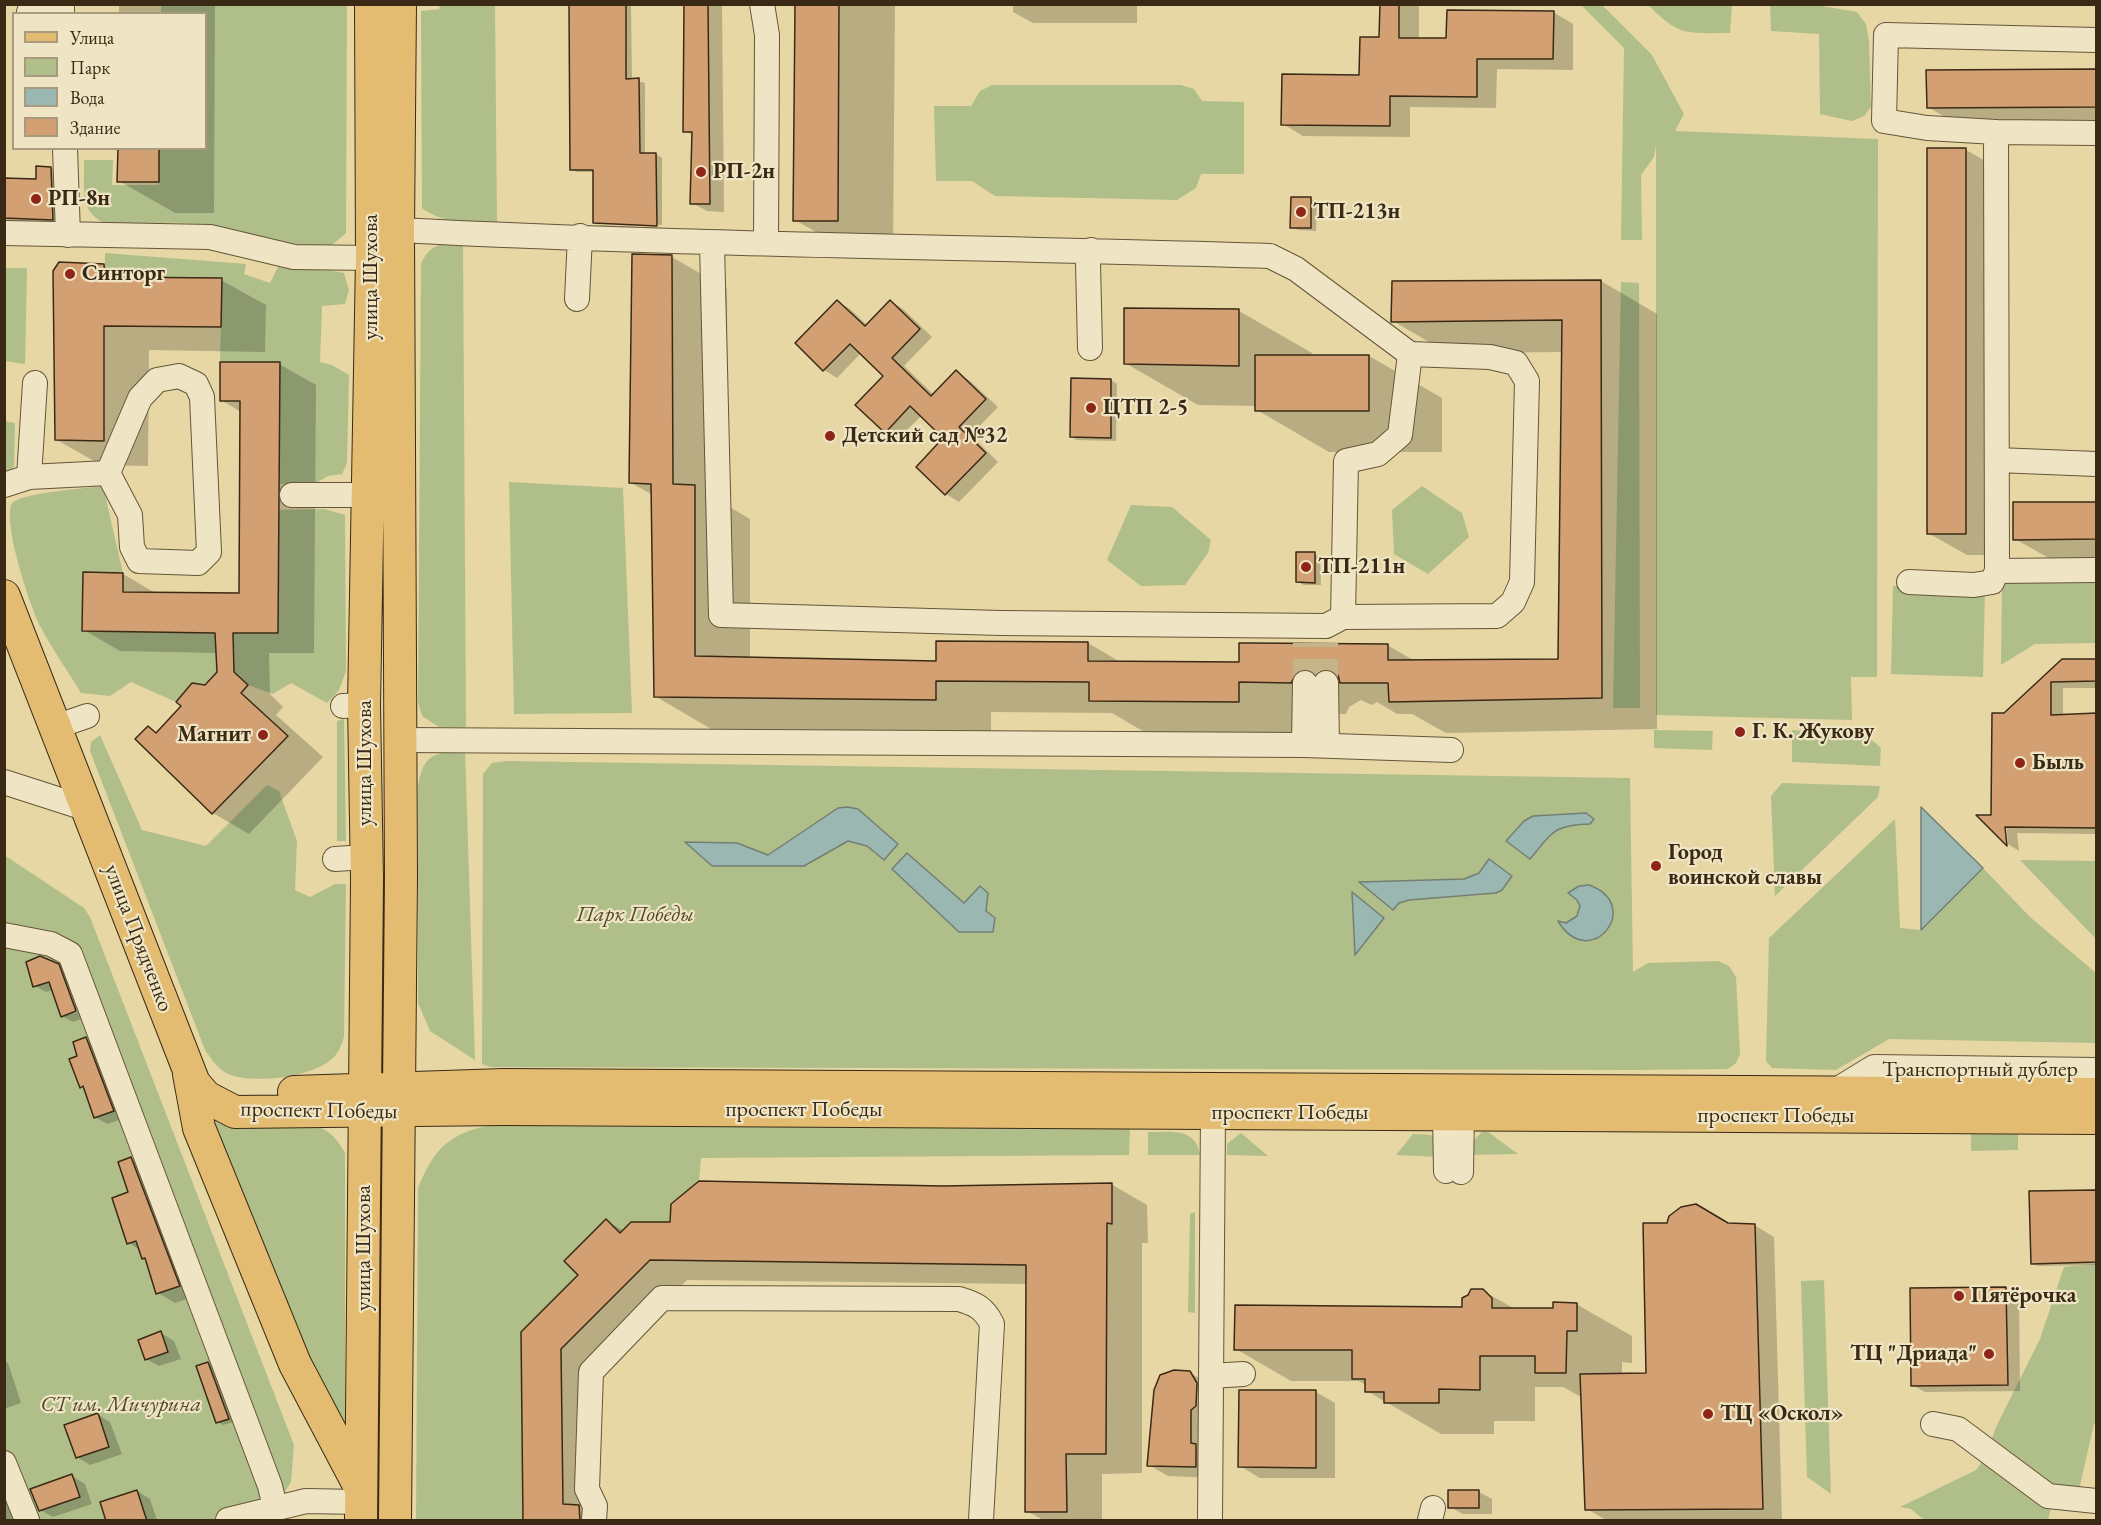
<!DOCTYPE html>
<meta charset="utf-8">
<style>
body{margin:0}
#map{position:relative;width:2101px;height:1525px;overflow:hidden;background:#e6d7a4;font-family:"EB Garamond",serif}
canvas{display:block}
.frame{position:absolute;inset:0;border:6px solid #3a2a15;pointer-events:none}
.legend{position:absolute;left:12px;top:12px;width:195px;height:138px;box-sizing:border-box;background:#efe5c4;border:2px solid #a79a7e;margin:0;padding:8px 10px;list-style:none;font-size:18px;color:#3a2a15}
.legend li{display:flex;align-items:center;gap:12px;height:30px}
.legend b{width:30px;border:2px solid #a79a7e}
</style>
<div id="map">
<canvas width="2101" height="1525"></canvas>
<div class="frame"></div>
<ul class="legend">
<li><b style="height:8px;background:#e3bc72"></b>Улица</li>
<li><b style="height:16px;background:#b0bf8a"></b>Парк</li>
<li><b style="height:16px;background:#9ab7b1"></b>Вода</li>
<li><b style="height:16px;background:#d3a073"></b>Здание</li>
</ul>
</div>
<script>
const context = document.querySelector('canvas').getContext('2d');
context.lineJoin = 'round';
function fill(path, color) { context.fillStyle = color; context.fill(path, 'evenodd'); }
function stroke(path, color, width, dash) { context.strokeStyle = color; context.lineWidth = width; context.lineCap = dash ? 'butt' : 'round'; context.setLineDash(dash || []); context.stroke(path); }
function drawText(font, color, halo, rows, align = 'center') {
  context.font = font + ' "EB Garamond",serif'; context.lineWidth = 4.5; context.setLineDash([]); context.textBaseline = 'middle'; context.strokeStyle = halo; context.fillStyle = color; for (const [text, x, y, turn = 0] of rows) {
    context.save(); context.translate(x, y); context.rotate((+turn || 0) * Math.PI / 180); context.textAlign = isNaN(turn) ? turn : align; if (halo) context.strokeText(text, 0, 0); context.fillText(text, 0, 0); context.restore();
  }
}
const green = new Path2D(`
 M161 5H347L346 233 326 250C285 250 247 231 206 225 173 221 137 224 104 223 78 211 85 185 84 160H113L112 185H159V149L206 148V14L161 13Z
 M440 5H495L497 223C468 223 446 225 422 208L421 11 439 9Z
 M1581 5H1602L1652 55 1684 114 1675 131 1878 139 1877 677H1851L1852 720 1656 715V145L1654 157 1641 175 1642 240H1621L1624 48Z
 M1648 5H1732L1730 33C1686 33 1680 37 1648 5Z
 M1770 5 1822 6 1857 12 1866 24 1869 41 1871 107 1864 116 1852 121 1820 114 1819 34 1771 31Z
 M992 85H1181L1194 89 1202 101 1244 102V174H1201L1196 188 1177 200 995 196 972 181H936L934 106H971L980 91Z
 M463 242 466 727H439L422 716 418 702 421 264C430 243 443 243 463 242Z
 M105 253 246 264 244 274 270 283 281 261 344 273 349 290 345 304 322 306 320 362 332 365 349 375 347 463 342 474 328 476 313 485 280 484V363L220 362 222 278 105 277Z
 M5 268H27L25 364 5 361Z
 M1621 282 1639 283 1640 708H1613Z
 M4 421 15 423 14 467 4 475Z
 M509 482 623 488 632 713 514 714Z
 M103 486 123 573H83V631L215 633 217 672 205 685 191 684 176 702 131 682 110 696 81 693C68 671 52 649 40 626 30 606 0 516 13 502 29 492 81 489 103 486Z
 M1422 486 1462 513 1469 537 1428 574 1394 554 1392 510Z
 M1131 505 1172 507 1211 540 1208 553 1185 585 1141 586 1107 560Z
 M325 509 345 515 346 671 339 690 327 703 291 683 273 694 248 685 234 672 233 646 221 633H278L279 510Z
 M2096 579V643L2035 644 2001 665 2002 581Z
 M1893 586 1985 591 1983 677 1891 674Z
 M344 719 346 841H337V721Z
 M1654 730 1713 731 1712 750 1654 748Z
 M1792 730 1865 734 1881 748 1880 766 1792 762Z
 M100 735 142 830 206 846 267 785 279 791 297 841 295 890 310 897 335 884H346L344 1037C342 1043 339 1052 334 1057 315 1077 256 1084 231 1075 219 1071 212 1060 205 1050L90 751 91 742Z
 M465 750 475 1060 430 1031 418 1003V786C424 752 434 754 465 750Z
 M507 761 1630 778 1633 972 1648 963 1718 961 1729 966 1736 977 1740 1054 1736 1063 1728 1069 1635 1070 490 1067 482 1064 483 774 492 763Z
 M1782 783 1880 786 1878 797 1775 896 1771 796Z
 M1895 819 1900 928 1921 930 1983 868 2030 917 2096 973V1043L1889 1039 1836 1070 1772 1068 1766 1061 1769 938Z
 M4 855 84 908 90 917 294 1445 291 1482 280 1500 283 1520H5Z
 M2020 860 2096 861V939Z
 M215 1120C240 1121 303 1118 323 1129 334 1135 339 1142 345 1153V1429L307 1359 214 1127Z
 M492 1125H512L1130 1129 1129 1155 701 1158 699 1181 671 1204 670 1222H631L620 1233 606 1219 564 1261 578 1275 521 1332 523 1520H416L418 1188C434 1148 450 1133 492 1125Z
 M2018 1131V1150L1971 1151V1132Z
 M1148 1132C1171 1132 1196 1127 1200 1155H1148Z
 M1482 1132H1488L1518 1154 1469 1155 1471 1143Z
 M1241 1133 1268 1156 1227 1155V1144Z
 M1413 1134 1431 1135 1437 1139 1440 1157 1396 1155Z
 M1195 1212V1313L1188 1312 1190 1214Z
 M2096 1264V1422L2094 1424 2079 1490 2056 1489 2048 1520H1924L1911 1509 1900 1507 1976 1470 1986 1456 1996 1427 2040 1339 2064 1267Z
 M1824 1280 1831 1494 1807 1477 1801 1281Z`);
const water = new Path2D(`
 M848 807 858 809 898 844 884 860 867 846 848 841 804 866H712L685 842 737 843 768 855 838 808Z
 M1921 807 1983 868 1921 930Z
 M1586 813 1594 819 1590 824C1553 825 1553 832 1530 859L1506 841 1524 821 1533 816Z
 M907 853 964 903 980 886 988 893 986 911 995 918 993 932H959L892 869Z
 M1489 859 1512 876 1502 890 1496 893 1409 900 1399 903 1393 910 1359 882 1464 879 1479 873Z
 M1589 885C1645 905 1590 974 1558 921L1566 923 1577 916 1580 906 1577 900 1568 893 1579 886Z
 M1352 892 1384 918 1355 955Z`);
const shadow = new Path2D(`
 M119 4H215L214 213H175L119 181V148H206V14H119Z
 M570 4H631L632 80 645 83V154H656L662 158V225L599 222V225L594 222V172H577L571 169Z
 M685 4H722L724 212 707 211 692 203 693 135 685 131Z
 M796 4H895L893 252H851L795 220Z
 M1013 4H1137V23H1033L1013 12Z
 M1381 4H1419V39L1448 40 1553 12 1573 24V70L1497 69 1496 108 1410 107V137L1303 136 1283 124 1361 77 1381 39Z
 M2096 70V129L1967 130 1928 107Z
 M1966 150 2005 172 2004 555H1967L1928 533Z
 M51 168 57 172 59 222 4 221V179L37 180Z
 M1292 199H1311L1317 202 1316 231 1298 230 1292 227Z
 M599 225 662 228V229L600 226Z
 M672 257 727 289 728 506 750 519V659L938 663V642L1088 643 1122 663 1241 664 1387 645 1415 661H1559L1563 352 1448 353 1393 321 1601 281 1657 314V729L1446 733 1412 714H1397L1377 702 1372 705 1361 700 1349 707 1346 714H1294V734L1146 733 1112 713 991 712V731L711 729 655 696 653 495 631 483Z
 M104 266 126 279 221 280 266 305 265 352 149 350 148 466 101 465 57 440Z
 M837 301 850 309 867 325 890 301 903 309 932 337 904 366 934 395 956 372 969 380 998 407 971 435 998 462 959 502 946 494 918 467 945 438 922 415 898 439 886 432 885 376 861 353 837 378 824 370 797 343Z
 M1239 311 1312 353V356H1369L1442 398V452H1329L1257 410V406L1198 405 1125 363Z
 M279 364 316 385 314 653H269L270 694 283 707 276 715 323 757 249 834 213 813 148 728 158 733 206 686 218 672 217 653 120 651 84 630 123 574 157 594 240 595 241 412 221 400Z
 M1111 380 1117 384 1116 441 1077 440 1072 437Z
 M2096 503V561H2054L2015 539Z
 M1314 554 1320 557 1321 585H1304L1298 582Z
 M2063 661H2096V688H2063V716L2096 714V834L2017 833 2019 851 2008 844 1979 817H1993L2005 715ZM2003 819H2006L2008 844 2005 841Z
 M58 965 70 972 87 1017 73 1022 62 1016 53 990 46 992 35 986ZM83 1007 84 1010 68 1015V1012Z
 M86 1039 98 1046 125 1118 107 1124 95 1117 86 1089 81 1087 79 1056Z
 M131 1159 148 1169 196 1296 175 1303 158 1293 147 1261 143 1258 140 1250 129 1243Z
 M1111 1184 1147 1205 1148 1243H1142V1473L1102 1474V1520H1043L1027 1511V1284L687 1280 597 1370 599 1518 603 1520H525L523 1332 580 1275 606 1221 624 1231 942 1187Z
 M2095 1191 2096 1265 2038 1266 2032 1263Z
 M1728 1224 1754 1225 1774 1237 1782 1520H1606L1587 1509 1583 1398 1563 1387H1535V1421H1494V1434H1441L1367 1391V1386L1359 1381H1291L1236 1349 1464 1309 1483 1291 1515 1309 1554 1310 1576 1304 1632 1336V1363L1622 1362V1375L1647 1374Z
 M2006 1289 2019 1296 2020 1391 1925 1392 1912 1385 1911 1290Z
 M161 1333 174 1341 181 1359 159 1366 146 1359Z
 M4 1361 8 1363 21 1403 4 1409Z
 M208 1363 214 1367 234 1422 223 1425 217 1422Z
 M1190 1373 1210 1384 1215 1478 1168 1476 1149 1465 1155 1390Z
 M1316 1392 1335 1403V1478H1260L1240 1466Z
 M97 1414 110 1422 122 1454 90 1465 77 1457Z
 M72 1476 85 1484 92 1504 53 1517 40 1510Z
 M137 1491 150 1499 157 1520H107Z
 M1479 1492 1492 1499V1514H1463L1450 1507Z
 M4 1499 13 1504 19 1520H4Z`);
const building = new Path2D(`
 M569 4H626V79L639 78 640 153H656L657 226 593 223V170H570Z
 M684 4H708L710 204H690L692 132H683Z
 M795 4H839L838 221H793Z
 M1380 4H1399V38H1446L1447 10 1554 11 1553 59H1477V97L1390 96V126L1281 125 1282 74 1359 75 1360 37H1379Z
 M2097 69V107L1927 108 1926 70Z
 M118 148H159V182H117Z
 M1927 148H1966V534H1927Z
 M36 166 51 167 53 220 4 218V178L36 179Z
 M1291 197H1311V228H1290Z
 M632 254 672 255 673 484 695 485V656L936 661V641L1088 642V661L1239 662V643H1249L1388 644V660L1558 659 1562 320 1391 322 1392 281 1601 280 1602 698 1389 702 1388 683H1340L1338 675 1326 669 1316 674 1306 669 1299 670 1291 683 1239 682V702L1089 701V682L936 681V700L654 697 651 484 629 483Z
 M59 262 104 264 105 277 222 278 221 327 104 326V441L55 440 53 271Z
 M837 300 865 326 890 300 920 329 892 358 931 396 956 370 986 399 959 427 986 453 945 495 916 467 943 438 910 406 885 433 855 405 883 376 850 344 823 371 795 343Z
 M1124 308 1239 309V366L1124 364Z
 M1255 355H1369V411H1255Z
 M220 362H280L278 633H233L234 672 248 685 241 693 288 736 212 814 135 739 148 726 156 733 181 706 176 702 192 683 205 685 217 672 215 633 82 631 83 572 123 573V592L239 593 240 401H220Z
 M1071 378 1111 379V438L1070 437Z
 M2013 502H2097V539L2013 540Z
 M1296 552H1315V583L1296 582Z
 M2062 659H2097V681L2051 682V715L2097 713V828L2005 827 2007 846 1976 815H1991L1992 713H2004Z
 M40 956 59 964 76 1011 61 1017 49 982 33 987 26 962Z
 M86 1037 114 1111 94 1118 83 1086 80 1088 69 1059 77 1056 73 1042Z
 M131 1157 180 1286 156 1294 145 1258 142 1259 136 1241 127 1244 112 1198 128 1192 118 1162Z
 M699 1181 942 1186 1112 1183V1224L1107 1223 1106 1454H1066L1067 1512H1025L1026 1265 650 1260 561 1349 563 1504 579 1505 580 1521H523L521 1332 578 1275 564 1261 606 1219 620 1233 631 1222H670L671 1204Z
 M2096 1190 2097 1262 2031 1264 2029 1191Z
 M1696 1204 1728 1223 1755 1224 1763 1509 1585 1510 1580 1374 1646 1373 1643 1223H1667L1669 1216 1681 1207Z
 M2006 1287 2008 1385 1911 1386 1910 1288Z
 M1471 1289H1483L1492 1298V1308H1553V1302L1577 1303V1331H1567L1566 1373H1535V1356H1480V1390L1439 1389V1403H1384V1392H1365V1379H1352V1350H1234L1235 1305 1462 1307V1298L1468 1295Z
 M161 1331 168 1352 145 1360 138 1340Z
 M208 1362 229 1419 216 1423 196 1366Z
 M1174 1370 1190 1371 1197 1383 1196 1406 1191 1410V1443L1196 1444V1467L1147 1466 1154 1390 1160 1375Z
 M1239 1390H1316V1468L1238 1467Z
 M98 1413 109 1447 76 1458 64 1425Z
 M72 1474 80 1497 39 1511 30 1489Z
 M137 1490 147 1521H106L100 1502Z
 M1448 1490H1479V1508H1448Z`);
const minorTunnel = new Path2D(`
 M1305 683V643
 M1326 683V643`);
const minor = new Path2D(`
 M762 4 767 35 766 243
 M29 12 41 14
 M62 14V4
 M1996 132 1927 128 1884 121 1886 35 2096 40
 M2096 133 1996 132 1997 571 2096 570
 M65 148 68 235
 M398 230C688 245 979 247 1270 256L1296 269 1410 354 1490 357 1516 363 1527 381 1522 582 1513 602 1497 616 1343 617 1326 626 1001 623 721 615 712 244
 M4 233 210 237 294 257 372 258
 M577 299 580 236
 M1090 348 1088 263 1091 250
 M179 376 196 384 202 397 209 552 198 563 139 561 132 547 130 515 108 473 140 398 157 380Z
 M1997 460 2096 464
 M29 477 35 383
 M4 485 29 477 108 473
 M292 495H369
 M1909 582 1974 585 1992 582 1997 571
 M1343 617 1346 461 1378 454 1400 435 1410 354
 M1326 683 1327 745
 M343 706 364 705
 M55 727 87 716
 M400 740 1304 745 1451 750
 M1304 745 1305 683
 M4 782 88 809
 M335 859 366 857
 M4 935 51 944 70 954 270 1486 275 1507
 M1833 1092 1874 1067 2096 1070
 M1445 1114 1446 1171
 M1461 1172 1462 1113
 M1211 1376 1243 1374
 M1933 1424 1958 1429 2048 1496 2096 1501
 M4 1463 27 1520
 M228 1520 306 1501 360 1502
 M594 1520 595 1506 587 1489 591 1372 662 1298 959 1299C976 1304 984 1308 992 1324L981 1520
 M1210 1520 1213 1112
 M1430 1520 1433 1508`);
const major = new Path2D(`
 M4 596 194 1083 206 1097 235 1112 504 1109 2096 1118
 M189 1074 199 1128 295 1364 360 1487
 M294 1092 504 1085 2096 1094
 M361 1520 367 879 364 705 372 258 371 4
 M395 1520 401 878 398 230 400 4`);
const markers = [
 [701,172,6,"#8f2418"],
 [36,199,6,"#8f2418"],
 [1301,212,6,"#8f2418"],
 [70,274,6,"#8f2418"],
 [1091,408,6,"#8f2418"],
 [830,436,6,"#8f2418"],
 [1306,567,6,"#8f2418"],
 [1740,732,6,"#8f2418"],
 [263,735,6,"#8f2418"],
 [2020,763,6,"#8f2418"],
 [1656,866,6,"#8f2418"],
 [1959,1296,6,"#8f2418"],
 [1989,1354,6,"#8f2418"],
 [1708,1414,6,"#8f2418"]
];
const poiNames = [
 ["РП-2н",713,172],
 ["РП-8н",48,199],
 ["ТП-213н",1313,212],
 ["Синторг",82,274],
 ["ЦТП 2-5",1103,408],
 ["Детский сад №32",842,436],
 ["ТП-211н",1318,567],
 ["Г. К. Жукову",1752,732],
 ["Магнит",251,735,"right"],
 ["Быль",2032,763],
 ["Город",1668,853],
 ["воинской славы",1668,878],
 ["Пятёрочка",1971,1296],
 ["ТЦ \"Дриада\"",1977,1354,"right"],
 ["ТЦ «Оскол»",1720,1414]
];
const streetNames = [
 ["улица Шухова",371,277,-90],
 ["улица Шухова",365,763,-90],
 ["улица Прядченко",138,938,69],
 ["Транспортный дублер",1980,1070],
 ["проспект Победы",804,1110],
 ["проспект Победы",319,1111,1],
 ["проспект Победы",1290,1113],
 ["проспект Победы",1776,1116],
 ["улица Шухова",364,1248,-90]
];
const parkNames = [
 ["Парк Победы",635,915],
 ["СТ им. Мичурина",121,1405]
];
fill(green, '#b0bf8a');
fill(water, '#9ab7b1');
stroke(water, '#747f73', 1.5);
fill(shadow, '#0003');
fill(building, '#d3a073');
stroke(building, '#3a2a15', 1.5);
stroke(minorTunnel, '#c4b487', 24, [24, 12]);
stroke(minor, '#655539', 26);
stroke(major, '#3a2a15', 34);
stroke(minor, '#efe5c4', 24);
stroke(major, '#e3bc72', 32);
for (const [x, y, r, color] of markers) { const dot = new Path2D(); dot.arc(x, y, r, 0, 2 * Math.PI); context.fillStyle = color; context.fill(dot); stroke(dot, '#efe5c4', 2); }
drawText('bold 22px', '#3a2a15', '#efe5c4', poiNames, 'left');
drawText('22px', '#3a2a15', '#efe5c4', streetNames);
drawText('italic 22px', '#52482c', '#efe5c4', parkNames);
</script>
